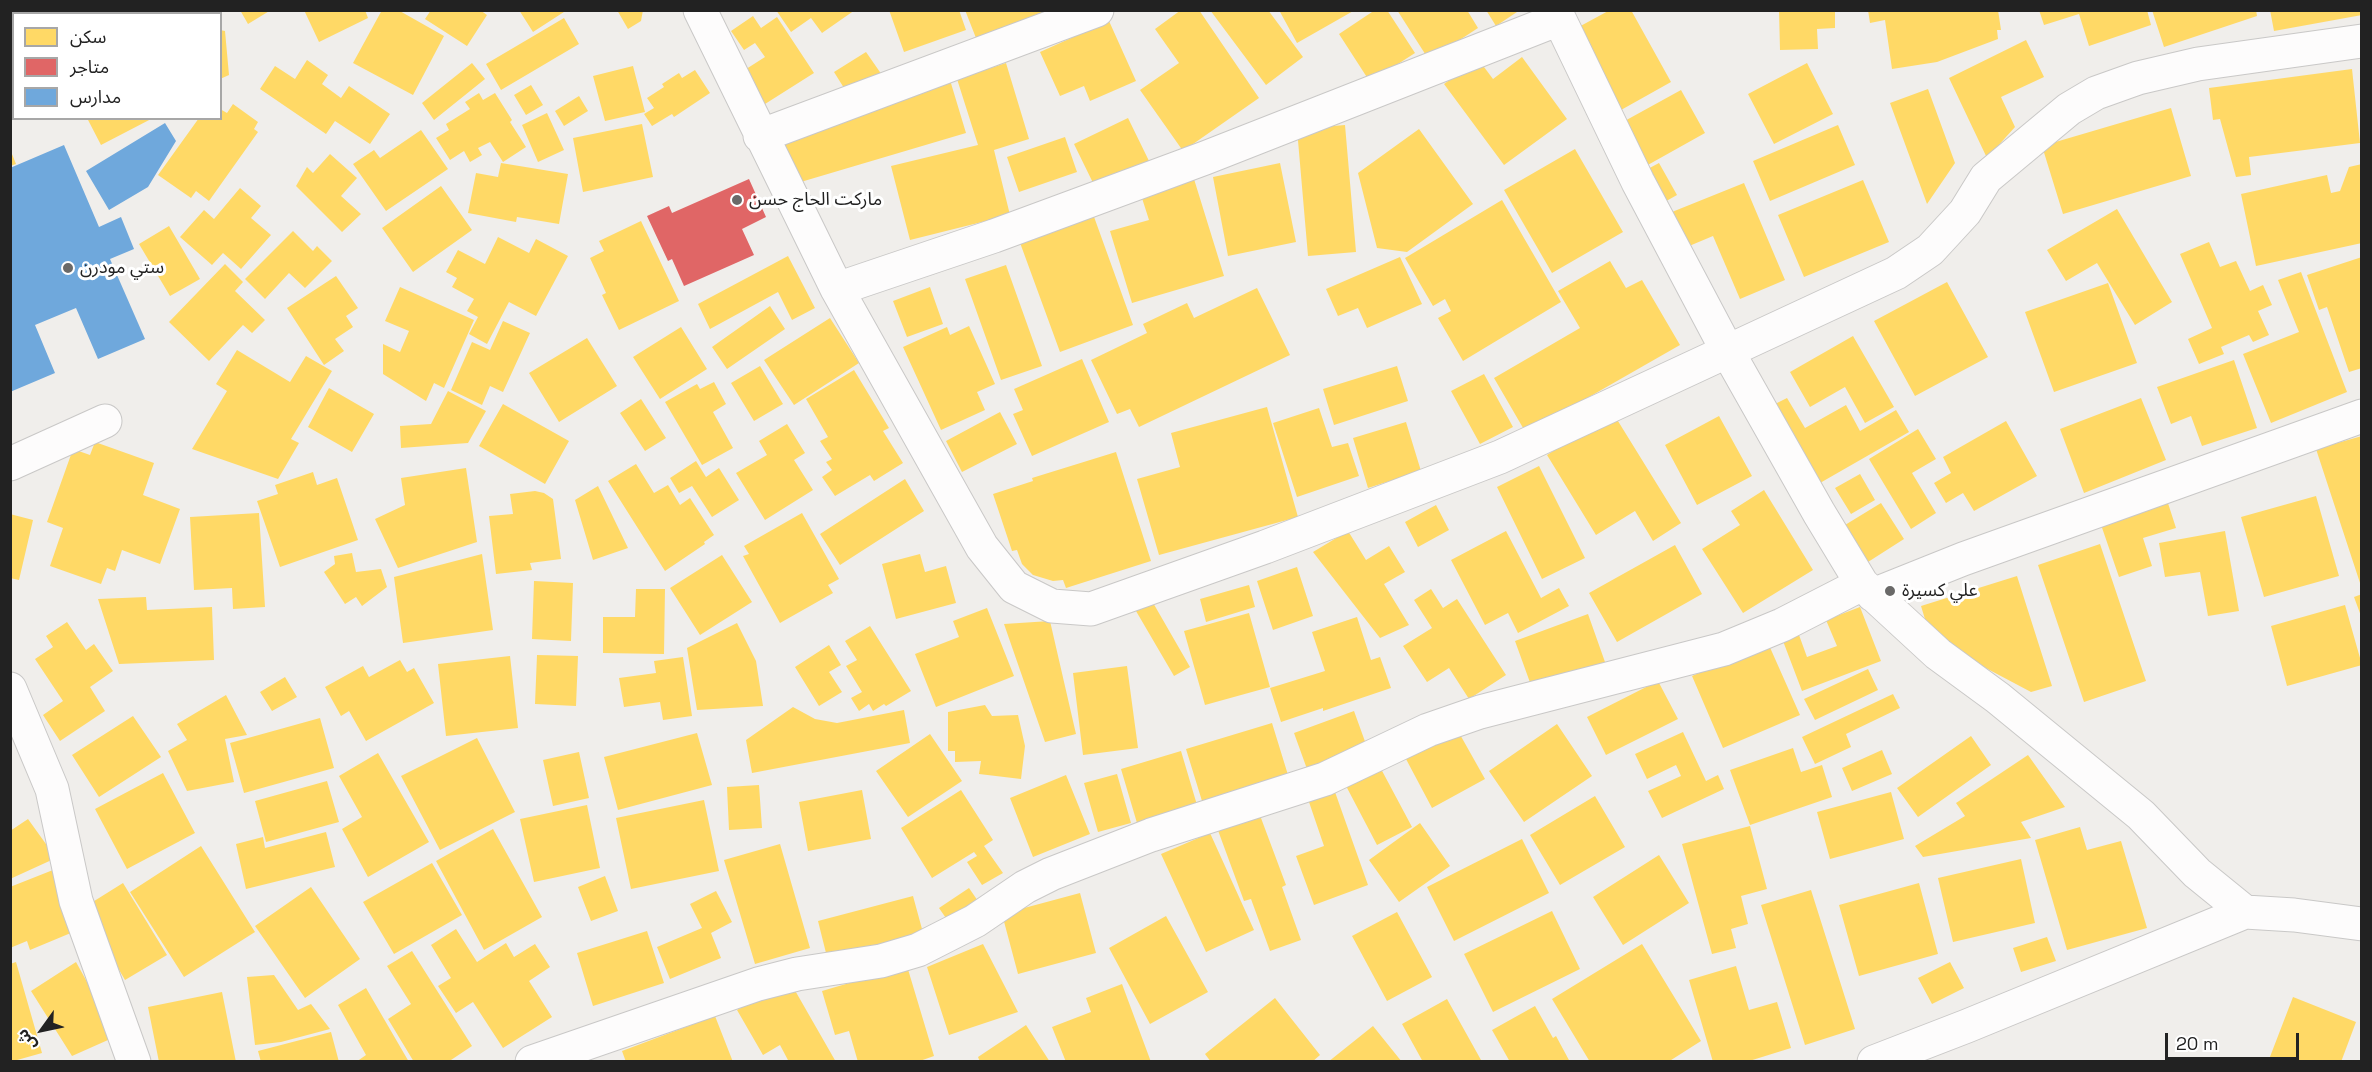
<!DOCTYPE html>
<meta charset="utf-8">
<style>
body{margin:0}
#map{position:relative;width:2372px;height:1072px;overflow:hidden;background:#f0eeeb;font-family:"Space Grotesk","Noto Sans Arabic",sans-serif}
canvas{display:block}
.frame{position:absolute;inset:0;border:12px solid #222;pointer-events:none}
.legend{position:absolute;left:12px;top:12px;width:210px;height:108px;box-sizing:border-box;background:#fff;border:2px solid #a7a7a7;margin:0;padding:8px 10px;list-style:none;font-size:18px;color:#222}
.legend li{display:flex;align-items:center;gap:12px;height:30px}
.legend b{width:30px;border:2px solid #a7a7a7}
.north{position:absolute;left:12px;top:1000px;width:60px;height:60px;-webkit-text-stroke:4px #fff;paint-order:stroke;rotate:237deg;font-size:16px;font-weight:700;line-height:24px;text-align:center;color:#222}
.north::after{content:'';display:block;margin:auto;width:21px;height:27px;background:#222;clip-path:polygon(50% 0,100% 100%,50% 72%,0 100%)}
.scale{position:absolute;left:2165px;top:1033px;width:134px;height:27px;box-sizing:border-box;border:3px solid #222;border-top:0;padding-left:8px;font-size:18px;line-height:21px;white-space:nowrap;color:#222;-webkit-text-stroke:4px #fff;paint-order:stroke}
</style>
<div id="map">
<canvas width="2372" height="1072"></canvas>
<div class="frame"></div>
<ul class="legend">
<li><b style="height:16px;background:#ffd966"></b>سكن</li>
<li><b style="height:16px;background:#e06666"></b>متاجر</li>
<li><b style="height:16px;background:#6fa8dc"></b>مدارس</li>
</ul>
<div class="north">ش</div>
<div class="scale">20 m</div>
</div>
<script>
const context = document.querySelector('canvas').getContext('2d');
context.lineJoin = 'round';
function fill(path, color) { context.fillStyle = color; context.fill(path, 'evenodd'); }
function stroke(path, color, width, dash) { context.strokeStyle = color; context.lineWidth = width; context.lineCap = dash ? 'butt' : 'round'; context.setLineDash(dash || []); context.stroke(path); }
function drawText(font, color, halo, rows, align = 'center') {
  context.font = font + ' "Space Grotesk","Noto Sans Arabic",sans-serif'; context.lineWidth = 6; context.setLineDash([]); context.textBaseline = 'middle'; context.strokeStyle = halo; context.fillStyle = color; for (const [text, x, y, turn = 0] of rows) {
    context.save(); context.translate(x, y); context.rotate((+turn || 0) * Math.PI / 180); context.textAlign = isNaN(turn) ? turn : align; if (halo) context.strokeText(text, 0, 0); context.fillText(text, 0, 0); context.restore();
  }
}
const homes = new Path2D(`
 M10 10H37L38 14H14V44L10 45Z
 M44 10H83L76 14H46Z
 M99 10H141L143 14H93Z
 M240 10H271L248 24Z
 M304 10H365L368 18 319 42Z
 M382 10H398L444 36 413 95 353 63Z
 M431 10H480L487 15 467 46 425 19Z
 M519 10H567L533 32Z
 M617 10H643L641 21 628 29Z
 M776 10H855L822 33 811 18 791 32Z
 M889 10H959L966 30 904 52Z
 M965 10H1048L976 38Z
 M1181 10H1199L1259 98 1183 151 1140 90 1179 63 1155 29Z
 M1210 10H1268L1303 57 1266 85Z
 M1279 10H1355L1297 43Z
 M1375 10H1387L1415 53 1370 82 1339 34Z
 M1397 10H1467L1478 28 1429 60Z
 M1486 10H1520L1496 26Z
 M1610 10H1631L1671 82 1621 110 1575 29Z
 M1779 10H1835V28L1817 29 1818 49 1780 50Z
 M1868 10H1998L2001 30H1997L1998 39 1937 62 1892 69 1885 20 1870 23Z
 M2039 10H2147L2151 25 2089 46 2079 14 2044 25Z
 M2152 10H2256L2257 16 2164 47Z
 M2270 10H2362V15L2274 31Z
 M753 16 761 28 777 17 814 73 765 104 743 71 765 57 755 43 744 50 731 31Z
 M564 18 579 44 501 90 486 64Z
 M1109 21 1136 81 1090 101 1084 86 1060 96 1040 52Z
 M220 30 225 31 229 75 220 79Z
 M2026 40 2044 77 2001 97 2015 127 1987 158 1949 78Z
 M866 52 882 75 849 96 834 72Z
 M1522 57 1567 119 1504 165 1444 84 1478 59 1493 79Z
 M307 60 328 75 322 84 341 98 349 86 390 114 370 144 335 121 326 134 260 89 275 66 295 79Z
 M472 63 485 79 434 120 422 103Z
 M1006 63 1029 139 994 150 1010 215 910 240 891 166 978 145 957 79Z
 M1807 63 1833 114 1774 144 1748 94Z
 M633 66 645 112 605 121 593 76Z
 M2352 69 2360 143 2249 157 2251 175 2236 177 2220 119 2213 120 2209 88Z
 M695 70 710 93 674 117 672 114 652 126 644 114 654 108 647 98 664 87 662 84 679 73 682 78Z
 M950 80 966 133 794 184 779 132Z
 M531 85 543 105 526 115 514 95Z
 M1928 89 1955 163 1927 204 1890 103Z
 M1681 90 1705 133 1646 166 1621 123Z
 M479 93 483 100 495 93 512 120 510 122 526 147 503 162 490 142 478 148 482 155 470 162 464 151 450 160 436 138 449 130 446 124 470 109 465 102Z
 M579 96 588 111 564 126 555 111Z
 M233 104 258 122 254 129 258 132 209 201 196 191 191 198 158 175 199 118H220V109L227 113Z
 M2171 108 2191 176 2063 214 2042 146Z
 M547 113 564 150 538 162 522 125Z
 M87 118H153L101 145Z
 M1128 118 1150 163 1096 189 1074 144Z
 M642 124 653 177 583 192 573 138Z
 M1345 125 1356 252 1308 256 1297 129Z
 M1838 125 1855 165 1770 201 1753 161Z
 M1419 129 1473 204 1407 252 1377 248 1358 173Z
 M421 130 448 169 386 211 353 164 374 150 380 158Z
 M1065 137 1077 172 1019 192 1007 157Z
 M10 149 16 164 10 166Z
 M1575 149 1623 232 1552 273 1504 190Z
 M330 154 357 178 341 196 361 214 342 232 296 186 307 167 313 173Z
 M501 163 568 174 559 224 517 217 516 222 468 213 476 173 498 177Z
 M1280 163 1296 242 1228 256 1213 177Z
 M1659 163 1677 195 1661 204 1642 172Z
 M2362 164V243L2256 266 2241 194 2327 175 2331 193 2340 191 2349 167Z
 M1194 179 1224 276 1132 303 1110 231 1149 220 1141 195Z
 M1863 180 1889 242 1804 277 1778 215Z
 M1744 183 1785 280 1740 299 1713 236 1682 249 1667 214Z
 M441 186 472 230 413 272 382 228Z
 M240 188 261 206 251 218 271 235 241 269 223 253 212 265 180 237 204 210 214 219Z
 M1502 200 1561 302 1463 361 1438 318 1451 311 1445 299 1433 306 1405 258Z
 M2117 209 2172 302 2135 325 2097 263 2066 281 2047 250Z
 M1093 214 1133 325 1060 352 1019 240Z
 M641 221 679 301 619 330 602 295 606 293 590 258 604 251 599 241Z
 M169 226 200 279 170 296 139 244Z
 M293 231 313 251 317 246 332 261 305 288 289 273 265 299 245 279Z
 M498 237 529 253 536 239 568 256 536 316 509 302 487 344 469 334 478 317 467 311 474 299 452 287 457 278 446 272 458 250 485 264Z
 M2209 242 2220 267 2236 261 2250 291 2263 285 2272 305 2258 311 2269 335 2253 342 2249 335 2221 347 2224 354 2199 364 2188 339 2212 328 2180 254Z
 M788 256 815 308 792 320 778 292 710 329 698 304Z
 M1400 257 1422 304 1367 328 1358 308 1338 316 1326 289Z
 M2362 257V368L2349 372 2327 307 2319 310 2307 275Z
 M1610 261 1626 288 1642 280 1680 345 1526 433 1494 378 1580 328 1558 291Z
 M225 264 243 282 235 291 265 320 252 333 243 325 209 361 169 322Z
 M1006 265 1042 366 1001 380 965 279Z
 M2301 272 2347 392 2271 423 2243 354 2299 332 2278 280Z
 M336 276 358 308 346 316 353 327 335 339 344 351 324 365 287 308Z
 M1947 282 1988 357 1915 396 1874 321Z
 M2108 283 2137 363 2054 392 2025 312Z
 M400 287 474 320 444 388 434 383 426 401 383 374V344L400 352 409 331 385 321Z
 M930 287 943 324 907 337 893 301Z
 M1257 288 1290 355 1139 427 1130 409 1117 414 1091 360 1147 333 1143 324 1187 303 1194 318Z
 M770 306 785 329 727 369 712 347Z
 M830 318 859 363 794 405 764 360Z
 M503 321 530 333 503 392 490 386 482 405 451 390 472 342 490 350Z
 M969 326 995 384 977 392 985 410 941 430 903 347 947 327 950 335Z
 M681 327 707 369 660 399 633 357Z
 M1853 336 1894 407 1865 423 1845 387 1810 407 1790 372Z
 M587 338 617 386 559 422 529 373Z
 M237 350 290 382 306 356 332 371 291 439 299 443 278 479 192 449 227 391 216 384Z
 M1082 359 1109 422 1032 456 1013 414 1023 410 1014 389Z
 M2234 360 2257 428 2202 446 2191 416 2171 424 2157 387Z
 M760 366 783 404 754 421 731 383Z
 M1397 366 1408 401 1334 425 1323 389Z
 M854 370 889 428 883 431 903 463 874 481 870 475 835 496 822 477 832 470 826 462 832 459 820 441 828 437 806 399Z
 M1484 374 1513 427 1480 444 1451 391Z
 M714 382 726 404 713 412 733 448 702 465 665 402 697 384 700 389Z
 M329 388 374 414 352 452 308 427Z
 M448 391 486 411 468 443 401 448 400 426 431 424Z
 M1787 398 1805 428 1846 405 1860 431 1896 410 1909 432 1820 483 1775 404Z
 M2141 398 2166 460 2084 493 2060 429Z
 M641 399 666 438 645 451 620 413Z
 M503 404 569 441 545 484 479 446Z
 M1267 407 1298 517 1159 555 1137 479 1180 467 1171 433Z
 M1319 408 1332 447 1348 443 1359 476 1297 497 1273 423Z
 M1000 412 1017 444 962 472 946 441Z
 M1613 413 1681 523 1653 541 1635 511 1596 535 1547 455Z
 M1719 416 1752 476 1697 505 1665 445Z
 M2006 421 2037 476 1974 511 1963 493 1946 503 1934 483 1951 473 1943 457Z
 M1406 422 1421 471 1368 488 1353 438Z
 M787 424 805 453 794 460 813 490 765 520 736 473 767 455 759 441Z
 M1918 429 1936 459 1912 473 1936 513 1911 529 1869 459Z
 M2362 436V586H2361L2316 449Z
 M95 442 154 463 143 495 180 509 160 564 122 550 115 571 107 568 101 584 50 566 63 528 47 522 73 449 90 455Z
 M1116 452 1151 561 1066 588 1063 580 1053 581 1033 575 1022 564 1017 550 1012 551 993 494 1033 481 1032 478Z
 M696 461 706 477 719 468 739 500 712 517 692 486 679 493 670 478Z
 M636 464 654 493 668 485 680 505 690 498 714 535 704 542 705 544 665 571 608 481Z
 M1539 466 1585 558 1542 579 1497 487Z
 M466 468 477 542 398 568 375 519 405 505 401 478Z
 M313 472 317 485 337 478 358 540 280 567 257 501 278 494 275 485Z
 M1860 474 1875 500 1851 514 1835 488Z
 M905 479 924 511 840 565 820 534Z
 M598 486 628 548 593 560 575 500Z
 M1764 490 1813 570 1743 613 1702 549 1740 525 1731 511Z
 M535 491 544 493 553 499 561 559 530 563 532 570 496 574 489 516 513 514 510 494Z
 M2316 496 2339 576 2264 597 2241 517Z
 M2166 497 2176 528 2143 538 2152 566 2119 577 2099 519Z
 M1881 503 1904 539 1868 562 1845 525Z
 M1436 505 1449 530 1418 547 1405 522Z
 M259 513 265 607 233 609 232 588 194 590 190 517Z
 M802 513 839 579 828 585 833 593 780 623 743 556 749 554 744 546Z
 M10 514 33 520 19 580 10 578Z
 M1348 531 1366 560 1389 546 1405 572 1384 584 1409 625 1380 638 1313 552Z
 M1506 531 1541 598 1559 588 1569 606 1518 633 1508 613 1485 625 1451 560Z
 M2225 531 2239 611 2208 616 2200 572 2165 577 2159 543Z
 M2100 544 2146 681 2084 702 2038 565Z
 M1675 545 1702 594 1617 642 1589 593Z
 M352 553 356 572 381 569 387 587 362 606 356 597 345 604 324 572 335 564 334 556Z
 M482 554 493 630 403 643 394 577Z
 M920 554 925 572 946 566 956 603 896 619 882 564Z
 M722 555 752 602 700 635 670 588Z
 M1297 567 1313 616 1273 630 1257 581Z
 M2017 576 2052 686 2031 692 1931 639 1921 606Z
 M534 581 573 583 571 641 532 639Z
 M1249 585 1255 607 1206 622 1200 599Z
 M636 589H665L664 654 603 653V617H635Z
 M1431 589 1443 608 1457 599 1506 675 1469 699 1449 668 1427 682 1403 646 1432 628 1414 600Z
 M2362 594V616H2361L2354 597Z
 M146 597 147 610 212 607 214 660 119 664 98 599Z
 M1152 601 1190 667 1174 676 1136 611Z
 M2345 605 2362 665 2287 686 2271 626Z
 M1860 607 1881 661 1802 691 1783 641 1799 635 1807 657 1837 646 1826 620Z
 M987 608 1014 676 936 707 915 654 959 637 953 621Z
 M1249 613 1270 687 1205 705 1184 631Z
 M1588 614 1605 662 1532 688 1515 641Z
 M1357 617 1371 660 1380 657 1391 688 1323 711V708L1281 722 1270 688 1325 671 1312 632Z
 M1050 621 1076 734 1045 742 1004 624Z
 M67 622 86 650 94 644 113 671 90 687 105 711 60 741 43 715 63 701 35 659 53 647 46 636Z
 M737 623 756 661 763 706 697 710 687 648Z
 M870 626 911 691 886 706 884 704 873 711 869 704 859 711 851 698 862 692 846 666 857 660 845 641Z
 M1768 643 1800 715 1723 748 1692 676Z
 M829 645 841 665 829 672 842 692 819 706 795 667Z
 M537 655 578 656 576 706 535 704Z
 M510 656 518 728 446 736 438 664Z
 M683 657 692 716 663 720 660 702 624 707 619 678 656 673 654 661Z
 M400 660 407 672 414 668 434 703 366 741 349 711 341 716 325 687 363 666 369 677Z
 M1127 666 1138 748 1083 755 1073 673Z
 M1868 669 1878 690 1815 720 1804 699Z
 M285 677 297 697 272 711 260 692Z
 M1658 681 1678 719 1606 755 1587 717Z
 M1893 694 1900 708 1846 734 1851 747 1815 764 1802 737Z
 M226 695 247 735 225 739 234 782 187 791 168 751 187 740 177 724Z
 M985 705 992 716 1018 715 1025 746 1021 779 979 774 981 761 955 762V751H948V712Z
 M793 707 815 719 837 723 904 710 910 743 752 773 746 740Z
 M1354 711 1367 747 1307 769 1294 733Z
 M133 716 161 757 99 797 72 755Z
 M320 718 334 768 244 793 230 743Z
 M1272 723 1288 775 1202 801 1186 749Z
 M1557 724 1592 776 1524 822 1489 771Z
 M1458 731 1485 779 1432 808 1406 759Z
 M1683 732 1706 781 1718 775 1724 789 1662 818 1648 791 1681 776 1676 765 1647 779 1635 754Z
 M697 733 712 785 618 810 604 757Z
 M930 734 962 781 908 817 876 771Z
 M1971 736 1991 765 1918 817 1897 788Z
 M477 738 515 812 440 850 401 776Z
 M1793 748 1801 772 1822 765 1832 797 1750 825 1730 770Z
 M1882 750 1892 774 1852 791 1842 768Z
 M1181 751 1197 805 1137 823 1121 769Z
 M579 752 589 798 553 806 543 760Z
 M378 753 429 842 368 877 342 829 362 817 339 776Z
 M2028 755 2065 807 2021 822 2031 838 1923 857 1915 846 1965 816 1956 803Z
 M1380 767 1412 827 1377 845 1345 784Z
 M163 773 195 833 127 869 95 809Z
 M1117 774 1131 823 1098 832 1084 783Z
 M1066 775 1090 834 1033 857 1010 798Z
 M327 781 339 822 266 842 255 801Z
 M759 785 762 828 729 830 727 787Z
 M862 790 871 839 808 851 799 802Z
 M961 790 993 840 984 846 1003 873 982 885 967 862 977 856 974 852 932 878 901 828Z
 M1335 792 1368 885 1314 905 1296 856 1324 846 1309 802Z
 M1891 792 1904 839 1830 859 1817 812Z
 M1595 796 1625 847 1560 885 1530 835Z
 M704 800 719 871 631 889 616 818Z
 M587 805 600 868 534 882 520 819Z
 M1258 810 1286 885 1282 887 1301 940 1270 951 1251 899 1244 901 1216 825Z
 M28 819 56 858 10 879V831Z
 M1420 823 1450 866 1399 902 1369 860Z
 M1750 826 1767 889 1741 896 1748 924 1731 929 1736 948 1712 954 1682 844Z
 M2080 827 2087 850 2121 841 2147 928 2067 950 2035 840Z
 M493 829 542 917 484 950 436 861Z
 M326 832 335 867 246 889 236 844 263 837 265 848Z
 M1210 833 1254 930 1206 952 1161 854Z
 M1522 839 1549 893 1454 941 1427 887Z
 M780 844 810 948 755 964 724 860Z
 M201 846 255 932 184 977 130 892Z
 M1659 855 1689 903 1623 945 1593 897Z
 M2021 859 2035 923 1953 942 1938 878Z
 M432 863 462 915 394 954 363 902Z
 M53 870 78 930 30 950 27 941 10 948V887Z
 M605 876 618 911 591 921 578 887Z
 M123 883 167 955 125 980 83 908Z
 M1919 883 1938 954 1859 976 1839 905Z
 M311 887 360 959 305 998 255 926Z
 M969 888 980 904 950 924 939 908Z
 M1811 890 1855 1029 1805 1045 1761 905Z
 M716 891 732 922 711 933 721 958 670 979 657 947 702 928 690 904Z
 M1080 893 1096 953 1018 974 1002 914Z
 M913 896 925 940 829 965 818 921Z
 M1552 911 1580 969 1493 1012 1464 954Z
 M1397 912 1432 977 1387 1001 1352 936Z
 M1166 916 1208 992 1150 1024 1109 948Z
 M456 929 477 962 506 943 514 957 535 944 550 967 529 981 552 1017 503 1048 473 1002 456 1013 438 986 451 978 431 945Z
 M647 931 664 983 593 1006 577 953Z
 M2047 937 2056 961 2021 972 2013 948Z
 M983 944 1018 1012 949 1035 927 967Z
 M1642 944 1701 1041 1668 1062H1590L1552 999Z
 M412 951 472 1046 448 1062H414L388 1019 411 1004 387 966Z
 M16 962 42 1053 10 1062V964Z
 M76 962 117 1036 72 1056 31 991Z
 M1950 962 1964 988 1932 1004 1918 978Z
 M907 966 934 1056 917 1062H858L849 1031 835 1035 822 991Z
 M1736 966 1749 1010 1777 1002 1791 1048 1746 1062H1713L1689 980Z
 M274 975 298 1010 311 1004 330 1029 281 1042 255 1045 247 977Z
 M789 980 836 1062H789L780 1045 763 1055 737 1010Z
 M1122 984 1151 1062H1066L1052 1027 1091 1012 1086 998Z
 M366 988 409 1062H356L366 1055 338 1005Z
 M222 992 236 1062H159L148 1007Z
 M2293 997 2356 1022 2341 1062H2268Z
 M1275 998 1320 1055 1312 1062H1211L1205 1054Z
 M1447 999 1481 1060 1479 1062H1423L1402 1024Z
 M1535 1006 1553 1038 1556 1036 1570 1062H1510L1492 1030Z
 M715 1016 733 1062H626L622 1051Z
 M1026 1025 1050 1062H980L978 1057Z
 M1373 1026 1402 1062H1328Z
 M331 1032 339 1062H261L258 1051Z`);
const shops = new Path2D(`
 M749 179 766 217 742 229 754 255 684 286 672 259 668 261 647 216 669 206 672 213Z`);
const schools = new Path2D(`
 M165 123 176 141 148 187 109 210 86 171Z
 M64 145 99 227 121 217 134 249 110 259 145 339 98 359 76 308 35 325 55 373 10 392V168Z`);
const street = new Path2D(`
 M700 10 837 289 982 547 1014 587 1052 606 1091 609 1265 547 1500 457 1896 273 1930 250 1965 212 1986 178 2069 109 2096 93 2138 78 2198 64 2362 41
 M1555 10 1638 182 1728 352 1819 513 1862 584 1938 654 1998 698 2141 815 2197 873 2245 912
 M760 136 1097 10
 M837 289 994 236 1205 158 1559 19
 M10 464 105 421
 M1873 595 1963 559 2362 416
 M10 689 52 789 76 901 134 1062
 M532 1062 758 984 797 974 881 961 918 950 975 921 1025 887 1051 874 1151 835 1325 779 1428 730 1480 712 1724 649 1782 625 1862 584
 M1874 1062 1967 1026 2245 912 2294 915 2362 924`);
const markers = [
 [737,200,6,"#6a6968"],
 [68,268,6,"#6a6968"],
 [1890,591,6,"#6a6968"]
];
const poiNames = [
 ["ماركت الحاج حسن",749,200],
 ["ستي مودرن",80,268],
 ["علي كسيرة",1902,591]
];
fill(homes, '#ffd966');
fill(shops, '#e06666');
fill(schools, '#6fa8dc');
stroke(street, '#c9c8c7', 35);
stroke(street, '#fdfcfc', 33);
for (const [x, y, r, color] of markers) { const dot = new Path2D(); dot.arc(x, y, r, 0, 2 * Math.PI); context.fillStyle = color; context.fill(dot); stroke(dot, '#fff', 2); }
drawText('18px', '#222', '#fff', poiNames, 'left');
</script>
